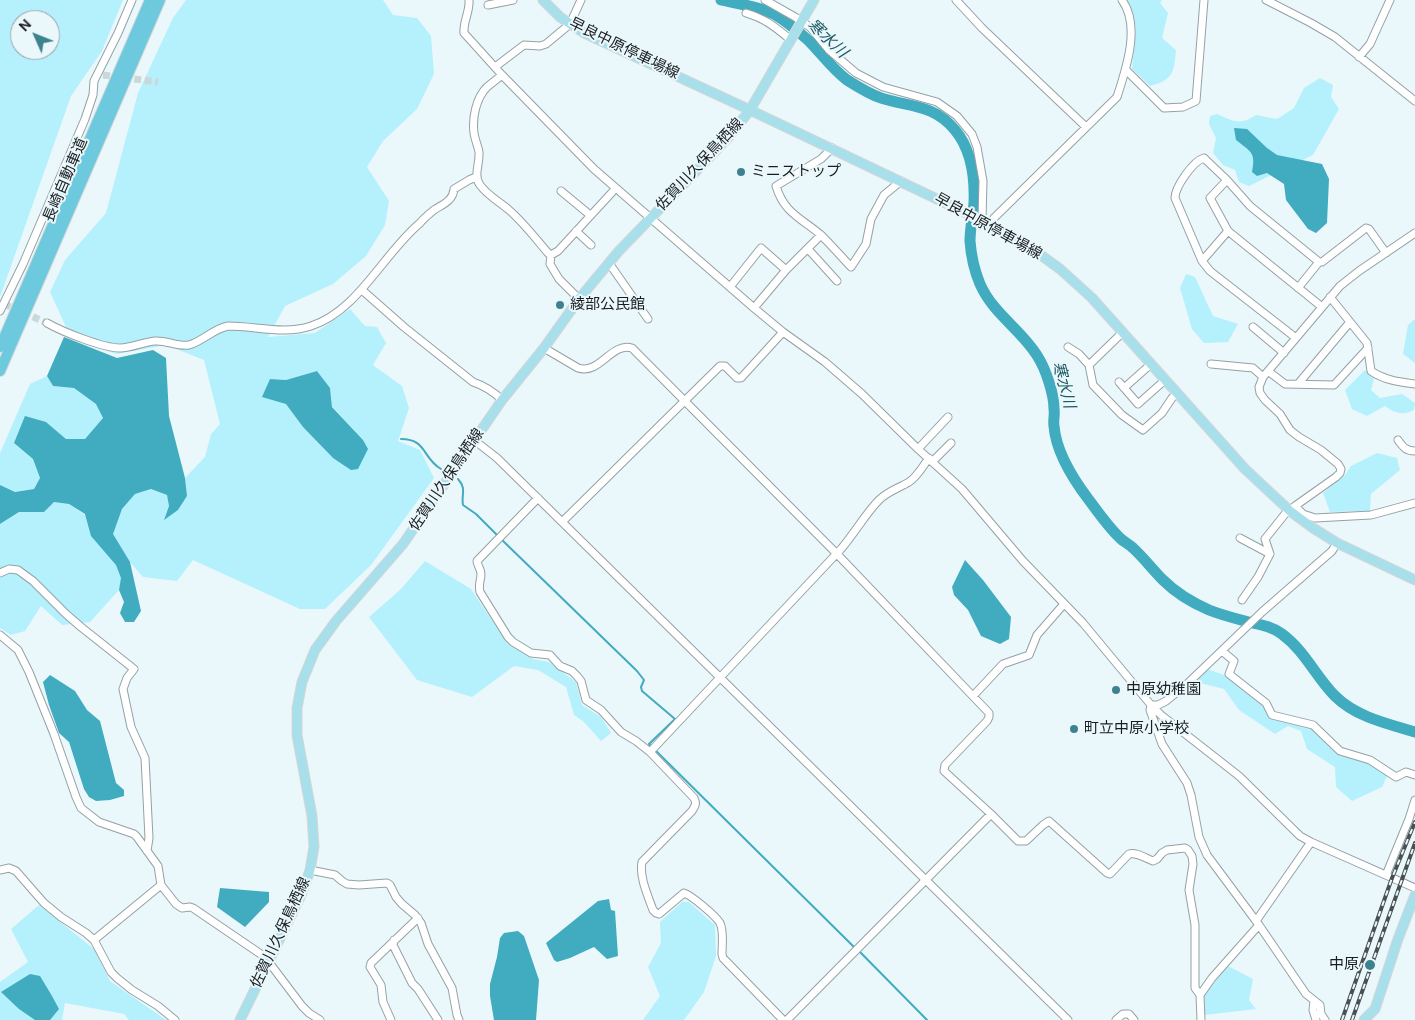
<!DOCTYPE html>
<meta charset="utf-8">
<style>
body{margin:0}
#map{position:relative;width:1415px;height:1020px;overflow:hidden;background:#eaf8fb;font-family:"DM Sans",sans-serif}
canvas{display:block}
.north{position:absolute;left:10px;top:10px;width:50px;height:50px;box-sizing:border-box;background:#eaf8fb;border:1px solid #97a1a3;border-radius:50%;rotate:314deg;font-size:14px;font-weight:700;line-height:20px;text-align:center;color:#1a1e20}
.north::after{content:'';display:block;margin:auto;width:18px;height:22px;background:#3d828f;clip-path:polygon(50% 0,100% 100%,50% 72%,0 100%)}
</style>
<div id="map">
<canvas width="1415" height="1020"></canvas>
<div class="north">N</div>
</div>
<script>
const context = document.querySelector('canvas').getContext('2d');
context.lineJoin = 'round';
function fill(path, color) { context.fillStyle = color; context.fill(path, 'evenodd'); }
function stroke(path, color, width, dash) { context.strokeStyle = color; context.lineWidth = width; context.lineCap = dash ? 'butt' : 'round'; context.setLineDash(dash || []); context.stroke(path); }
function drawText(font, color, halo, rows, align = 'center') {
  context.font = font + ' "DM Sans","Noto Sans JP",sans-serif'; context.lineWidth = 4; context.setLineDash([]); context.textBaseline = 'middle'; context.strokeStyle = halo; context.fillStyle = color; for (const [text, x, y, turn = 0] of rows) {
    context.save(); context.translate(x, y); context.rotate((+turn || 0) * Math.PI / 180); context.textAlign = isNaN(turn) ? turn : align; if (halo) context.strokeText(text, 0, 0); context.fillText(text, 0, 0); context.restore();
  }
}
const green = new Path2D(`
 M0 0H123L102 51 71 96 0 297ZM20 20H50V50H20Z
 M186 0H383L393 15 417 18 431 36 434 74 417 109 383 141 367 167 389 201 385 225 366 256 333 284 285 306 268 337 315 333 350 309 365 326 377 327 386 343 373 365 402 386 409 408 398 441 420 450 434 478 371 565 325 609H300L193 560 177 581 143 577 130 562 119 590 90 622 62 625 41 606 25 631 11 635 0 628V524L19 512H44L54 502 69 504 112 534 122 509 135 494 151 489 167 495 169 506 164 519 178 510 187 496 185 478 205 457 211 434 220 424 204 360 166 345 116 354 71 338 50 292 65 260 106 213 138 93 173 18ZM317 371 330 388 332 406 363 440 333 458 303 427 270 379 286 380Z
 M1127 0H1162L1160 3 1168 13 1162 38 1176 50C1174 73 1173 80 1150 86L1132 69C1134 47 1141 20 1127 0Z
 M1320 78 1333 85 1331 97 1339 109 1313 155 1249 186 1239 182 1235 170 1223 165 1213 153 1216 138 1209 124 1210 116 1217 114C1233 121 1240 126 1256 115L1277 119 1294 108 1304 88Z
 M1186 274 1195 277 1213 316 1238 324 1228 342 1204 343 1192 329 1180 288Z
 M1415 319V363L1403 354 1408 325Z
 M1365 370 1374 379 1371 390 1380 398 1402 394 1415 403 1414 410C1403 416 1394 413 1385 406L1367 416 1352 409 1345 390Z
 M47 376 53 386 74 388 97 404 103 418 85 439H66L46 422 14 443 33 459 40 478 34 489 15 492 0 485V453L30 384Z
 M1377 453 1397 458 1400 470 1371 494 1370 511 1330 512 1323 493 1345 475 1351 466Z
 M425 561 471 589 507 643 533 659 549 662 576 682 582 705 601 717 611 733 601 741 584 722 574 715 566 687 538 670 514 666 472 697 417 680 369 617 401 589Z
 M1207 669 1230 677 1264 706 1270 717 1311 728 1340 754 1370 763 1387 776 1382 787 1352 801 1336 787 1335 767 1307 749 1301 731 1288 726 1275 734 1239 710 1224 689 1200 683 1198 677Z
 M682 902H689L715 925 716 956 704 992 684 1020H643L660 996 648 967 661 943 660 922Z
 M39 905 94 949 110 981 166 1020H129L124 1014 65 1003 62 1020H0V982L28 962 11 929Z
 M1228 966 1253 979 1249 1000 1256 1009 1205 1015 1204 995Z`);
const water = new Path2D(`
 M1234 128 1247 129 1267 148 1277 155 1322 164 1329 179 1327 223 1316 233 1308 229 1286 200 1284 184 1267 173 1257 176 1252 172C1256 152 1251 152 1236 140Z
 M64 337 117 358 153 350 166 358 169 416 185 478 187 496 178 510 164 520 169 506 167 495 151 489 135 494 122 509 113 534 130 562 141 611 134 622H125L120 613 124 602 119 590 121 578 116 565 91 536 85 514 69 504 54 502 44 512H19L0 524V485L15 492 34 489 40 478 33 459 14 443 25 416 46 422 66 439H85L103 418 96 404 74 388 53 386 47 376Z
 M317 371 330 388 332 407 363 440 368 449 358 469 351 470 333 458 303 427 286 404 262 397 270 379 286 380Z
 M965 560 983 580 1011 617 1009 639 1000 644 981 636 968 610 954 595 952 587Z
 M50 675 75 691 87 710 100 721 116 783 124 790V796L110 800 96 801 89 797 84 789 69 742 59 733 49 705 43 682Z
 M220 888 269 892V902L245 927 217 907Z
 M609 899 611 910 615 911 618 956 607 959 594 947 570 958 557 962 554 960 546 943 598 901Z
 M518 931 524 936 539 980 536 1020H494L490 996V984L497 957 500 938 504 933Z
 M30 974 40 976 52 996 59 1009 50 1020H35L19 1009 1 992Z`);
const stream = new Path2D(`
 M401 439C427 439 422 458 441 469
 M458 479C467 489 461 494 463 505L476 514 498 536
 M501 539 637 671 644 680 641 687 642 691 675 719 649 744 855 948
 M859 951 927 1020`);
const river = new Path2D(`
 M721 0C738 4 758 6 774 14 786 21 798 31 809 41 822 54 832 69 847 80 858 87 869 94 881 98 909 107 934 104 955 130 971 149 975 178 974 203 973 216 970 228 970 241 971 255 975 272 980 284 993 314 1022 330 1038 357 1046 370 1054 394 1054 409 1055 415 1053 420 1054 426 1056 452 1073 479 1089 500 1097 511 1110 529 1120 538 1124 542 1129 544 1133 548 1144 558 1153 570 1163 580 1176 593 1193 603 1209 610 1219 614 1230 617 1241 620 1255 624 1270 625 1282 634 1305 651 1316 677 1335 696 1356 717 1388 724 1415 732`);
const minorTunnel = new Path2D(`
 M103 75 158 82
 M4 304 47 323`);
const minor = new Path2D(`
 M469 0C470 12 463 21 464 33L502 75 594 169 754 308 783 332 825 362 862 394 918 449 962 489 1023 561 1083 623 1151 705 1161 715 1239 776 1300 836 1311 842 1415 888
 M765 0 795 17 810 27 829 50 856 73 883 87 937 102 957 116 972 134 977 147 983 181 982 220
 M956 0 982 28 1086 127
 M1266 0 1311 23 1335 37 1415 101
 M488 5 513 0
 M746 13C766 19 775 27 791 40
 M1359 57 1370 44 1390 0
 M495 67 524 45 540 46 546 44 570 24 581 0
 M1126 70 1164 108 1183 107 1196 101 1204 0
 M502 75C497 79 492 83 487 87 476 98 472 118 474 133 475 140 478 146 479 152 480 164 473 175 480 185 488 196 500 202 509 210 523 222 536 239 548 253L551 255 550 264 559 279 579 299
 M832 148 821 159 776 186C784 213 801 218 821 235 831 245 841 256 851 267L866 244 871 219 884 195 901 181
 M1227 180 1210 198 1228 231 1322 307
 M561 191 590 215
 M990 225 994 218 1117 97C1126 69 1141 26 1122 0
 M576 231 591 245
 M808 249 837 281
 M551 255 558 251 616 188
 M1202 261 1228 231
 M609 263 648 319
 M730 287 761 248 786 270
 M1298 288 1319 262
 M362 290 404 327 473 382C485 386 493 391 502 400
 M1330 297 1367 343 1371 371C1384 380 1399 382 1415 384
 M754 308 786 270 821 235
 M0 311 23 264 85 119 93 95 94 81 118 33 132 0
 M47 323C63 332 103 348 120 348 132 348 143 342 155 341 166 340 178 347 189 345 203 341 213 329 228 326 255 326 285 335 311 326 358 311 383 254 420 223 424 218 429 214 434 210 443 204 453 201 454 189L469 180 476 177
 M1253 327 1284 353
 M1296 338 1210 271 1202 261 1175 198C1175 187 1193 161 1204 158L1206 160 1227 180 1250 206 1319 262H1322L1366 228 1369 229 1386 253
 M1068 347 1079 354 1089 365 1123 332
 M544 348 578 368C600 375 611 342 632 348L837 554 989 713V717L987 721 945 765 944 771 991 814 1018 841H1026L1043 825 1049 821 1107 873 1110 874 1129 854C1137 852 1145 858 1153 861L1157 859 1162 853 1167 850 1185 848 1188 850 1192 856 1193 864 1189 890 1195 925V988L1200 995 1201 1020
 M1211 364 1253 368 1263 377
 M1089 365 1093 385 1122 415 1143 430 1162 413 1172 398 1177 393
 M1268 371 1285 384 1334 385 1368 348
 M1119 382 1138 404 1165 380
 M1298 384 1350 322
 M1124 388 1151 364
 M474 440 497 458 1068 1020
 M1398 440C1403 447 1406 451 1415 451
 M918 449 948 417
 M932 462 951 443
 M538 498 477 561C477 565 481 569 481 574 481 580 478 585 480 592L508 637 513 642 531 653 550 655 560 666 572 671 577 676 581 681 586 700 601 710 621 732 636 741 650 752 694 798C697 804 695 806 692 811L642 862C639 877 648 896 653 910L656 913 659 914 684 893C691 895 716 916 720 923 724 931 722 945 722 954L723 958 783 1020
 M1295 506 1303 514 1315 518 1371 515 1415 503
 M562 522 720 366H725L737 378H741L783 332
 M1240 538 1270 554
 M0 573 9 569 18 570 33 581 66 614 81 627 134 669 127 678 123 689 131 727 145 758 149 838 147 851
 M1242 600 1258 577 1270 554 1265 539 1285 514 1295 506 1336 477 1340 473 1341 469 1338 464 1321 450 1299 437 1290 430 1280 414 1265 400 1260 393 1259 387 1263 377 1340 286 1359 271 1415 233
 M0 635 18 650 29 672 54 734 76 797 81 808 99 822 134 834 137 837 158 866 161 885 176 904 182 908 190 907 193 908 265 957 302 1006 309 1013 320 1020
 M1222 651 1234 661 1229 674 1266 703 1272 715 1313 725 1340 751 1370 760 1396 777 1406 772 1415 775
 M973 696 1003 664 1029 655 1037 635 1064 604
 M1151 705 1150 710 1162 744 1187 783 1191 795 1199 837 1207 855 1259 925 1306 994 1320 1005 1321 1014 1325 1020
 M1151 705H1158L1166 701 1187 684 1262 612 1332 551 1337 543
 M650 752 841 549C854 534 866 513 879 500 888 491 899 488 909 482 917 477 923 466 929 458
 M0 870 9 868 16 871 44 903 61 917 86 933 94 940 111 972 117 978 132 990 158 1006 175 1020
 M310 870 335 875 342 881 347 884 359 885 387 883 390 885 396 897 402 904 415 915 421 923 428 944 452 988 457 1015 459 1020
 M1386 875 1409 819 1415 800
 M1256 921 1311 842
 M94 940 161 885
 M394 940 393 945 412 983 418 989 438 1020
 M1200 995 1212 978 1259 925
 M1314 1001 1313 1010 1316 1020
 M391 1020 383 1002 381 985 370 967 371 963 418 918
 M787 1020 991 814
 M1116 1020 1123 1014H1129L1134 1020`);
const major = new Path2D(`
 M543 0 560 17 584 33 750 110 960 210 1027 245 1060 269 1092 298 1245 469 1290 511 1313 528 1337 543 1415 580
 M240 1020 302 893 310 870 314 847 312 816 297 735V708L302 682 315 650 336 621 403 544 502 400 544 348 579 299 618 252 727 139 750 110 814 0
 M1364 1020 1375 1009 1398 939 1415 895`);
const highway = new Path2D(`
 M0 347 150 0
 M0 371 160 0`);
const rail = new Path2D(`
 M1342 1020 1392 878 1415 822
 M1352 1020 1415 843`);
const markers = [
 [741,172,5,"#3d828f"],
 [560,305,5,"#3d828f"],
 [1116,690,5,"#3d828f"],
 [1074,729,5,"#3d828f"],
 [1370,965,6,"#3d828f"]
];
const streetNames = [
 ["早良中原停車場線",624,49,26],
 ["佐賀川久保鳥栖線",700,165,-47],
 ["長崎自動車道",66,180,-67],
 ["早良中原停車場線",988,227,29],
 ["佐賀川久保鳥栖線",447,480,-56],
 ["佐賀川久保鳥栖線",281,933,-65]
];
const poiNames = [
 ["ミニストップ",751,172],
 ["綾部公民館",570,305],
 ["中原幼稚園",1126,690],
 ["町立中原小学校",1084,729],
 ["中原",1359,965,"right"]
];
const waterNames = [
 ["寒水川",827,39,43],
 ["寒水川",1063,385,75]
];
fill(green, '#b5f0fd');
fill(water, '#41abbf');
stroke(stream, '#41abbf', 2);
stroke(river, '#41abbf', 11);
stroke(minorTunnel, '#cbd7da', 7, [7, 3.5]);
stroke(minor, '#95a1a4', 9);
stroke(major, '#d6d6d7', 11);
stroke(highway, '#d6d6d7', 12);
stroke(minor, '#fff', 7);
stroke(major, '#a7dfeb', 9);
stroke(highway, '#6dcade', 10);
stroke(rail, '#495052', 4);
stroke(rail, '#eaf8fb', 2, [5.5]);
for (const [x, y, r, color] of markers) { const dot = new Path2D(); dot.arc(x, y, r, 0, 2 * Math.PI); context.fillStyle = color; context.fill(dot); stroke(dot, '#eaf8fb', 2); }
drawText('15px', '#1a1e20', '#eaf8fb', streetNames);
drawText('15px', '#1a1e20', '#eaf8fb', poiNames, 'left');
drawText('italic 16px', '#205a65', '#eaf8fb', waterNames);
</script>
